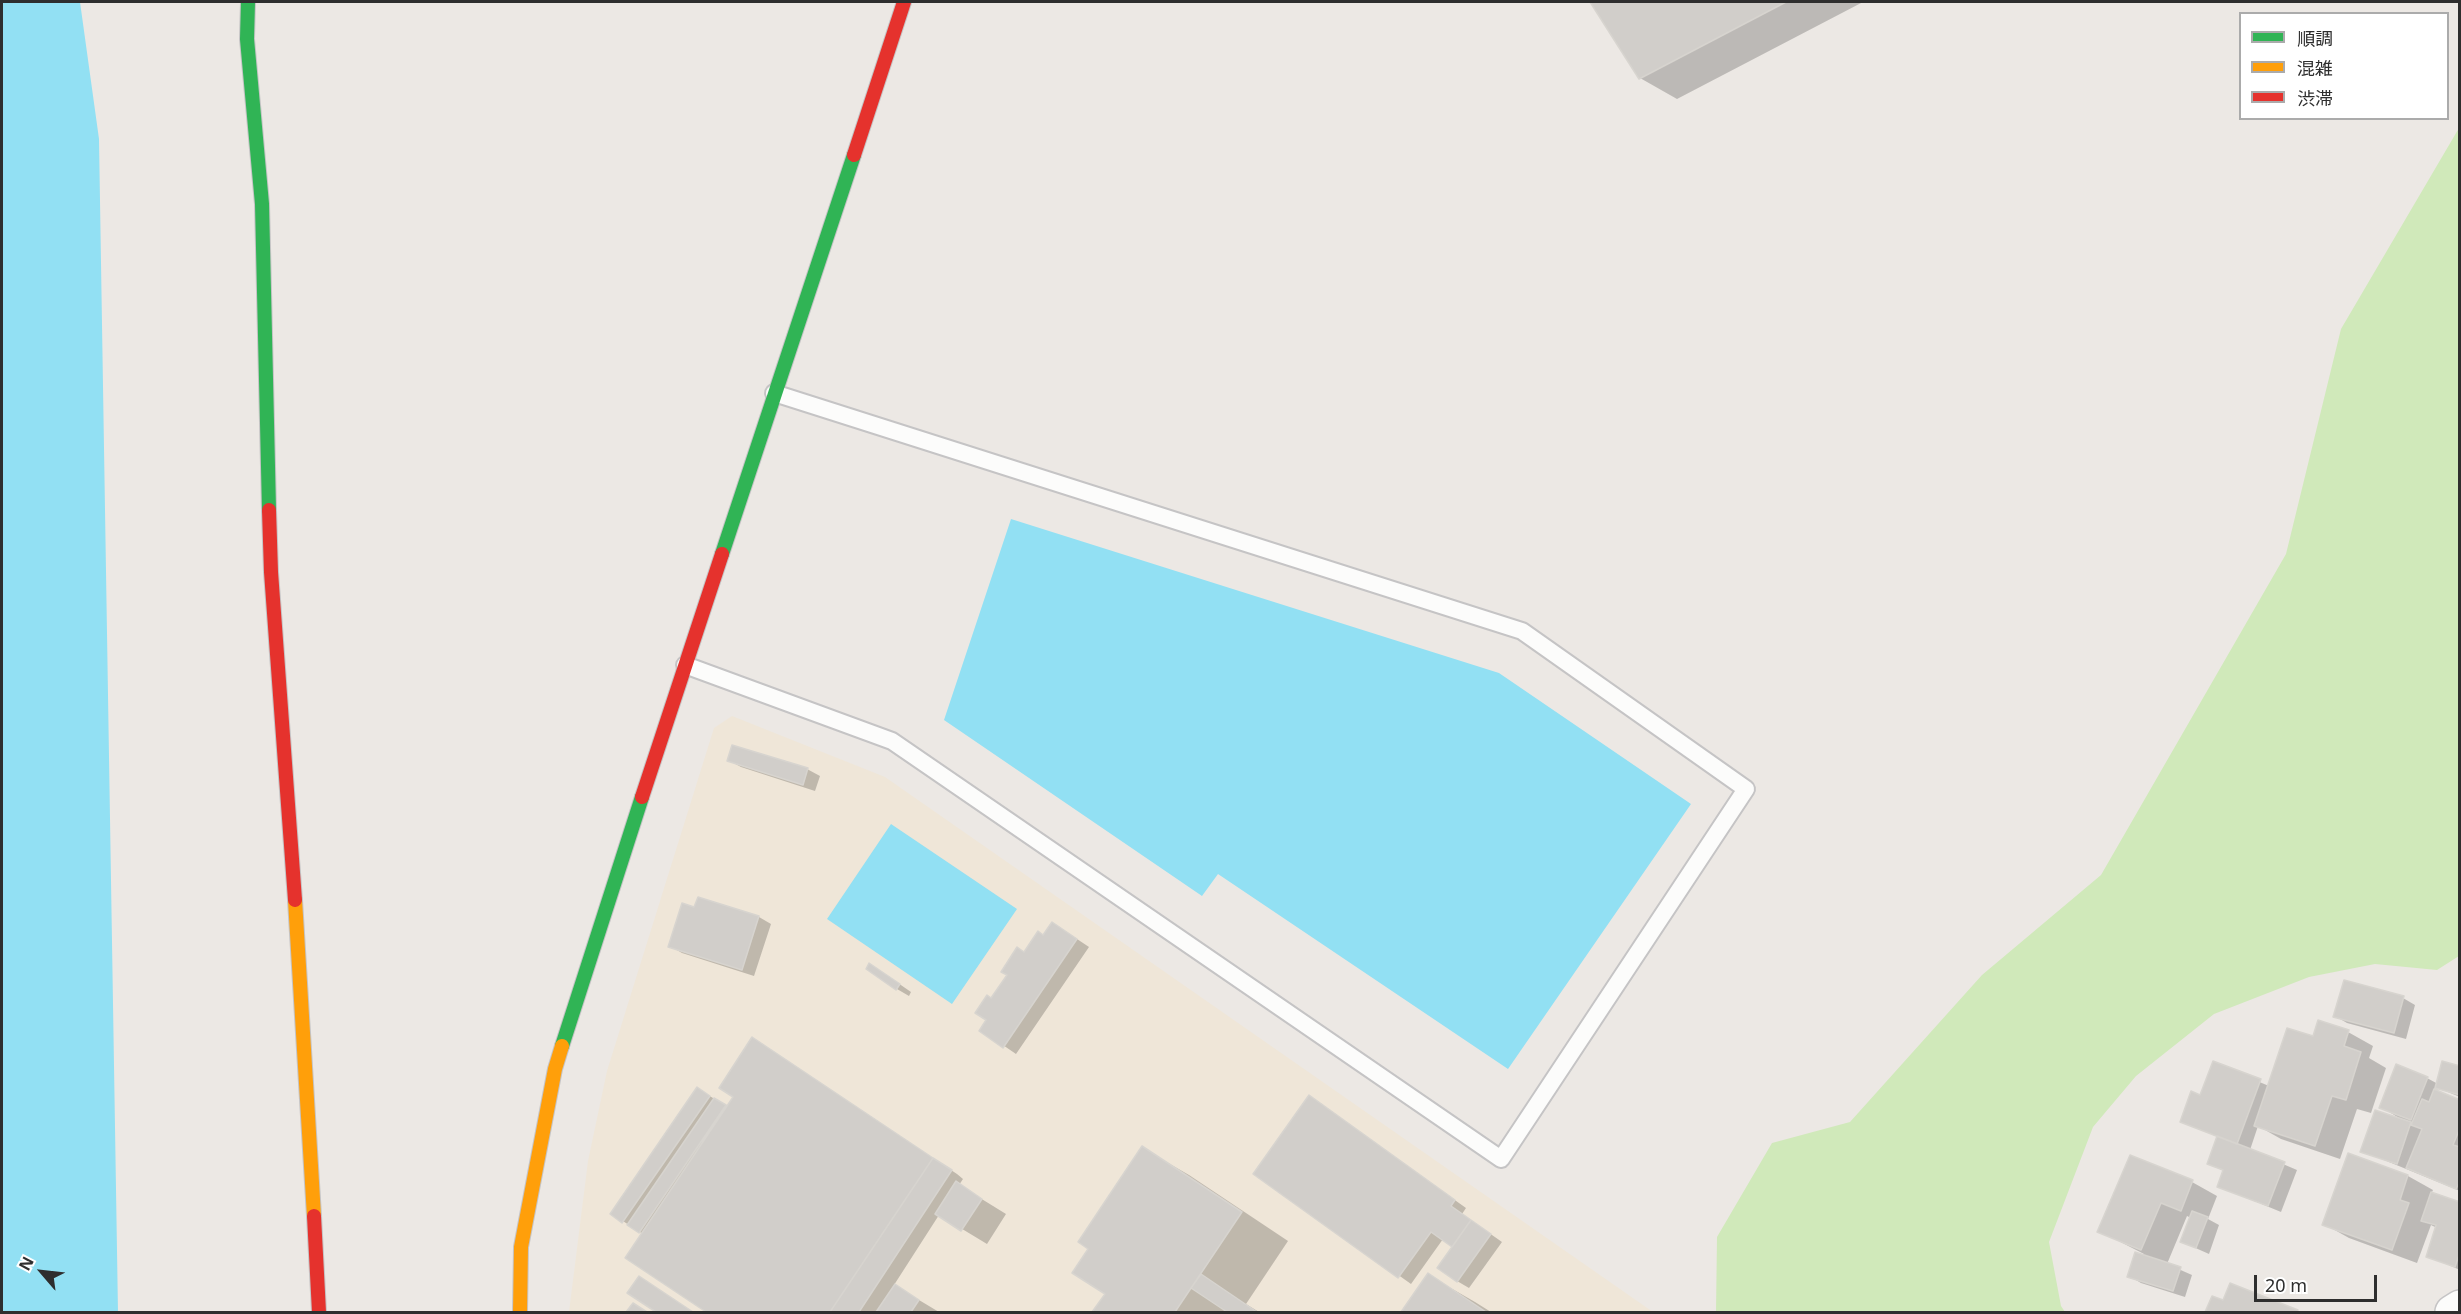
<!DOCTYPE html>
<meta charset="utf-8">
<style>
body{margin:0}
#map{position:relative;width:2461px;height:1314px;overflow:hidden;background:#ece8e4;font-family:"Noto Sans","Noto Sans JP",sans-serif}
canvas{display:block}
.frame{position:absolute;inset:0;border:3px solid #2e2e2e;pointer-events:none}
.legend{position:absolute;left:2239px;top:12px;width:210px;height:108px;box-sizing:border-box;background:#fff;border:2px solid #ababab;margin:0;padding:8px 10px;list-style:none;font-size:18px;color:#2e2e2e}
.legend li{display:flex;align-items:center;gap:12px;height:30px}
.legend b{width:30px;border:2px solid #ababab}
.north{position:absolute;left:12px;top:1242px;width:60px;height:60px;-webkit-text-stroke:4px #fff;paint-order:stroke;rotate:298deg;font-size:16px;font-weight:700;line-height:24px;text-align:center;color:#2e2e2e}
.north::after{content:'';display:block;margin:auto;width:21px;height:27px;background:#2e2e2e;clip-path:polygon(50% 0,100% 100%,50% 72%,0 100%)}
.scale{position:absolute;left:2254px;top:1275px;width:123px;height:27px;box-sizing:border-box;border:3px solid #2e2e2e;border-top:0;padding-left:8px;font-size:18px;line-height:21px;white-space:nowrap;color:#2e2e2e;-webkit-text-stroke:4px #fff;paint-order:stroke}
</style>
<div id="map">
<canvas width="2461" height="1314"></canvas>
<div class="frame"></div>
<ul class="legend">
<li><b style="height:8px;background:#30b455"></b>順調</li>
<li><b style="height:8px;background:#ff9f0a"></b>混雑</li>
<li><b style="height:8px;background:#e5322d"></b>渋滞</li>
</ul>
<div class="north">N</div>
<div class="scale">20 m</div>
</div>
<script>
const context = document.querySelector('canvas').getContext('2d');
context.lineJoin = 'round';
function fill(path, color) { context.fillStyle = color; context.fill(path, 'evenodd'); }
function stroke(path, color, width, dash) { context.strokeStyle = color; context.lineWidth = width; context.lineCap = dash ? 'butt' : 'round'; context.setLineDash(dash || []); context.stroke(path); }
const education = new Path2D(`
 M732 716 885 777 1653 1312H569L588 1161 607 1071 714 728Z`);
const green = new Path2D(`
 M2459 128V956L2437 970 2375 964 2309 977 2214 1014 2136 1076 2093 1127 2049 1242 2061 1306 2065 1312H1716L1717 1237 1772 1143 1850 1122 1982 975 2101 875 2286 554 2341 329Z`);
const water = new Path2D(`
 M2 2H80L99 139 118 1312H2Z
 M1011 519 1499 673 1691 804 1508 1069 1218 874 1202 896 944 720Z
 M891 824 1017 909 952 1004 827 919Z`);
const shadow = new Path2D(`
 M1592 2H1863L1677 99 1640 78Z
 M728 760 807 769 820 776 815 791 741 767Z
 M699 899 759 917 771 924 754 976 682 953 670 946Z
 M1065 931 1089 947 1016 1054 981 1030 988 1019 992 1000 1025 953 1044 936Z
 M882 972 911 992 909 996 897 989Z
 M2403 998 2415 1005 2406 1039 2347 1023 2335 1016Z
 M2348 1032 2373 1046 2369 1058 2386 1068 2371 1113 2357 1109 2340 1159 2281 1139 2258 1126 2250 1150 2297 1170 2281 1212 2218 1186 2224 1171 2208 1163 2218 1137 2182 1121 2201 1097 2214 1063 2269 1086 2314 1038Z
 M753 1039 957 1174 963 1179 959 1185 1006 1214 987 1244 939 1215 894 1285 939 1312H709L627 1258 643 1234 612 1214 698 1089 728 1107 735 1097Z
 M2460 1067V1097L2438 1088 2437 1092 2460 1102V1191L2362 1151 2399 1118 2381 1107 2427 1078 2438 1084Z
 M1310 1097 1466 1208 1462 1214 1502 1242 1469 1288 1457 1281 1455 1246 1443 1239 1411 1284 1255 1173Z
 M1142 1148 1189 1175 1288 1241 1246 1304 1259 1312H1094L1107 1293 1090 1249Z
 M2131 1156 2192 1182 2217 1196 2208 1219 2219 1225 2209 1254 2182 1242 2191 1218 2187 1216 2167 1264 2192 1275 2185 1297 2141 1283 2129 1276 2144 1254 2099 1231Z
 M2408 1176 2433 1190 2431 1194 2460 1204V1270L2428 1256 2437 1228 2431 1225 2417 1263 2349 1238 2324 1224Z
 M1428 1275 1475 1302 1491 1312H1403Z
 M2224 1302 2297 1311 2299 1312H2207Z`);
const building = new Path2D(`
 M1590 2H1786L1639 79Z
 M732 745 808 768 803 785 727 761Z
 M698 897 759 916 742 970 668 947 682 903 694 907Z
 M1052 922 1077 939 1003 1048 979 1031 986 1020 975 1013 987 995 991 998 1007 975 1001 972 1017 947 1024 952 1038 931 1043 935Z
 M869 963 900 984 896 990 866 969Z
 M2344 980 2404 996 2394 1033 2333 1017Z
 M2318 1020 2349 1030 2344 1046 2361 1052 2346 1100 2332 1096 2315 1146 2254 1126 2287 1028 2313 1036Z
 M752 1037 933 1158 830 1312H706L625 1258 733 1097 719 1088Z
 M2213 1061 2261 1079 2237 1144 2180 1122 2191 1091 2200 1095Z
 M2442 1061 2460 1066V1095L2435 1088Z
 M2396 1064 2428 1077 2411 1120 2379 1108Z
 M697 1087 710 1096 622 1223 610 1214Z
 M2434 1089 2460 1100V1128L2453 1145 2460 1147V1181L2456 1189 2406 1168 2422 1129 2411 1125 2422 1099 2429 1102Z
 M1309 1095 1455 1200 1451 1206 1471 1220 1452 1247 1431 1232 1398 1278 1253 1174Z
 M714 1098 726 1105 639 1233 627 1225Z
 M2375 1110 2411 1122 2397 1164 2360 1152Z
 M2217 1136 2285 1162 2268 1206 2217 1187 2223 1170 2207 1164Z
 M1142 1146 1242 1212 1175 1312H1092L1105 1294 1072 1273 1088 1249 1078 1242Z
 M2348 1153 2408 1175 2400 1200 2409 1203 2392 1250 2322 1225Z
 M2130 1155 2193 1180 2181 1211 2161 1203 2141 1250 2097 1232Z
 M933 1158 952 1170 859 1312H830Z
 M956 1181 982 1199 961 1231 935 1214Z
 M2431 1192 2460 1202V1252L2455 1267 2426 1257 2436 1225 2421 1221Z
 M2192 1211 2208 1217 2196 1248 2180 1242Z
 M1471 1220 1491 1234 1457 1282 1437 1268Z
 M2135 1252 2181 1267 2173 1291 2127 1277Z
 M1428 1273 1486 1312H1401Z
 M1201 1274 1257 1312H1227L1191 1288Z
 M639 1276 693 1312H656L627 1293Z
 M2230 1283 2298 1310 2297 1312H2205L2212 1296 2223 1300Z
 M895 1284 919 1300 911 1312H876Z
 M633 1303 647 1312H626Z`);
const lane = new Path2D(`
 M685 665 892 741 1501 1159 1746 789 1522 631 774 393`);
const street = new Path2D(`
 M2452 1312 2460 1307`);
const fast = new Path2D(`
 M248 2 247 39 262 204 269 510
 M722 554 854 155
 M562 1046 642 797`);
const slow = new Path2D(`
 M295 900 314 1216
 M520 1312 521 1247 555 1069 562 1046`);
const jam = new Path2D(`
 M854 155 904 2
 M269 510 271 572 295 900
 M642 797 722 554
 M314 1216 319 1312`);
fill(education, '#efe6d8');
fill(green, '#d0e9ba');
fill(water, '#92e0f3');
fill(shadow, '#0003');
fill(building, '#d1ceca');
stroke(building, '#d7d4cf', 1.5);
stroke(lane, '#c5c4c5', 20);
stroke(street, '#c5c4c5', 36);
stroke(fast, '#c5c4c5', 16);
stroke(slow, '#c5c4c5', 16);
stroke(jam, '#c5c4c5', 16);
stroke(lane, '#fcfcfb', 16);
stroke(street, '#fcfcfb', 33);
stroke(fast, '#30b455', 14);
stroke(slow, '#ff9f0a', 14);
stroke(jam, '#e5322d', 14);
</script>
